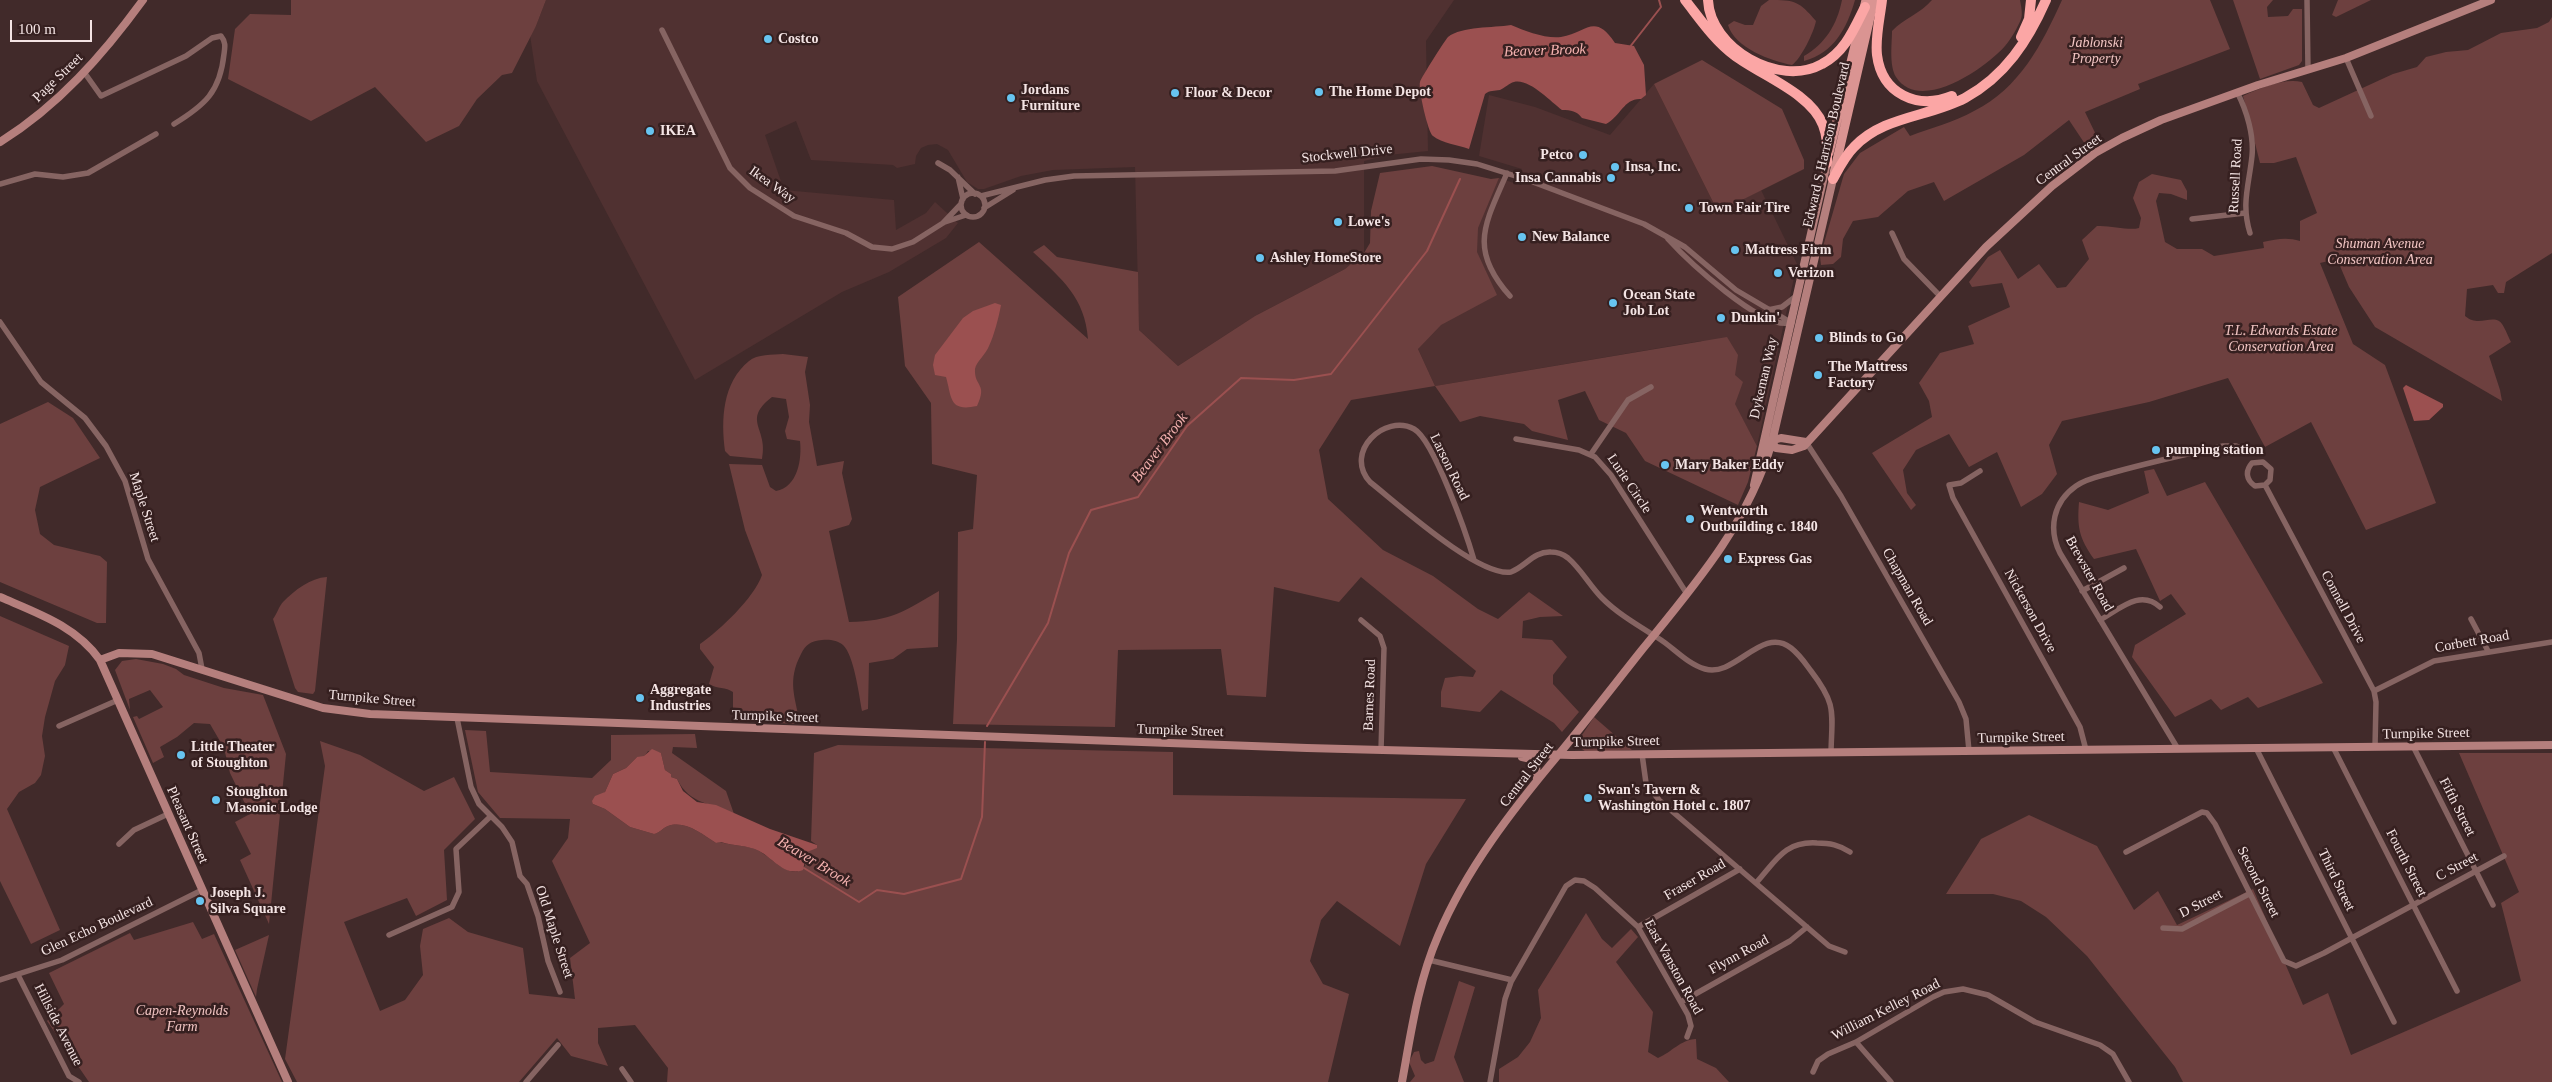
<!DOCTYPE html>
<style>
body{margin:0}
#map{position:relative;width:2552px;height:1082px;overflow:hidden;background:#412a2a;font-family:Georgia,serif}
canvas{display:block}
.scale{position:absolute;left:10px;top:20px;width:82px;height:22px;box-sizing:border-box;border:2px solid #f4e4e4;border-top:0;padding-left:6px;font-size:15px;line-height:18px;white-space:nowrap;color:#f4e4e4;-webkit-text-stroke:4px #362020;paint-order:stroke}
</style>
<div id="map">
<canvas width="2552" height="1082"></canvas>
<div class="scale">100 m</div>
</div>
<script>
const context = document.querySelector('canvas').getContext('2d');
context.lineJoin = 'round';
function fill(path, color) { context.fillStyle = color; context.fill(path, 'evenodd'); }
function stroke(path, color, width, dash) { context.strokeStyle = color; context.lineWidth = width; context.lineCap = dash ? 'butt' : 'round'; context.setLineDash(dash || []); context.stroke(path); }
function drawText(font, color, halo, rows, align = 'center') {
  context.font = font + ' Georgia,serif'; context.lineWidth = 5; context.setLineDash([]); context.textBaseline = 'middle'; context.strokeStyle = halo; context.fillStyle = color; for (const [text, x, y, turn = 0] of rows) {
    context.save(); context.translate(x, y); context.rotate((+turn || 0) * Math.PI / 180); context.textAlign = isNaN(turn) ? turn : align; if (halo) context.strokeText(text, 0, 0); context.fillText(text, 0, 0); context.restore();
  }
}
const built = new Path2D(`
 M546 0H1454L1426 41 1428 151 1388 155 1364 161V253L1345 269 1255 316 1178 366 1139 330 1135 167 1053 170 1021 176 984 189H978L967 182 948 150 937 144 928 145 921 148 916 156 915 164 897 168 893 165 811 160 796 121 765 135 784 190 894 200 896 230 926 213 935 202 958 223 946 238 889 272 842 292 695 380 537 81 530 35 536 26Z
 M1654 84 1718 212 1761 190 1797 264 1757 446 1701 341 1435 386 1418 349 1499 178 1514 183 1522 169 1479 156 1489 95 1535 107 1610 135Z`);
const green = new Path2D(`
 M291 0H546L536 26 512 73 502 75 477 99 459 126 426 142 375 87 311 121 228 79 235 29 250 14 291 15Z
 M1769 0C1795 0 1799 1 1816 21 1814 32 1801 59 1792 65 1771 61 1735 48 1728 25L1734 21 1745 25H1753L1761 6Z
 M1842 0H1855C1847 28 1834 53 1804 61V56C1825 44 1837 25 1842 0Z
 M1932 0H2020C2021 6 2023 14 2021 19 2018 27 2011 39 2005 46 1986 68 1920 114 1896 77 1889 65 1892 44 1892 31 1904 18 1920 14 1932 0Z
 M2062 0H2210L2230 49 2138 84 2140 89 2085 112 2100 143 2089 150 2069 120 2024 155 1944 201 1934 182 1908 191 1878 217 1853 221 1843 239 1841 257 1833 264 1821 265 1820 257 1844 174 1860 153 1904 127 1910 136C1931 128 1954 122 1974 111 2020 88 2042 44 2062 0Z
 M2233 0H2273L2267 7 2268 17 2288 16 2293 9H2302V61L2299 65 2260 79Z
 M2338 0H2371L2336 17 2332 15Z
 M2552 17V253L2506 282 2504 293H2498L2493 285 2467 289 2465 316C2478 327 2489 316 2499 321 2504 324 2508 337 2511 342L2489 356 2500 390 2502 401 2375 327 2349 287 2337 259 2320 263 2353 344 2385 365 2436 503 2366 530 2311 422 2265 447 2228 378 2149 402 2062 421 2049 445 2057 474 2042 494 2021 507 1997 452 1969 467 1949 434 1916 450 1903 470 1907 493 1916 505 1911 510 1872 453 1932 417 1929 401 1919 383 1940 353 1974 344 1968 326 2010 307 2002 283 1972 287 1969 282 1988 257 2000 250 2018 279 2039 264 2057 288 2066 287 2089 259 2082 240 2097 226C2110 225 2129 231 2139 228L2141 218 2133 198 2139 182 2152 174 2181 180 2187 191V200L2171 194 2159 193 2156 201 2165 242 2177 249H2202L2214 256 2264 248 2263 242C2277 239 2287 237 2300 241V221L2317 213 2296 157 2274 163H2260L2243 96C2261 88 2283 78 2302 82L2313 105 2319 108 2393 74 2417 67 2426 57 2446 52 2468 50 2501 33 2537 28 2549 22Z
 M1702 60 1782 109 1804 160V169L1718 212 1654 84Z
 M1432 166 1491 179 1499 178 1478 228 1477 252 1497 295 1441 325 1418 349 1435 386 1727 337 1738 355 1735 375 1743 382 1735 404 1757 446 1748 482 1738 505 1645 461 1626 433 1599 420 1585 391 1558 400 1568 440 1532 431 1524 424 1480 416 1460 422 1435 386 1351 400 1319 450 1328 499 1383 550 1433 576 1478 609 1498 619 1529 592 1563 616 1540 617 1523 621 1522 638 1552 640 1567 657 1553 675V684L1579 712 1562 732 1554 723 1501 690 1480 712 1441 707V692L1445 678 1460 676 1473 677 1476 671 1361 577 1339 602 1274 587 1266 697 1227 695 1221 649 1118 650 1115 727 953 724 957 639 958 532 973 529 977 475 932 464 931 403 905 366 898 297 979 242 1088 339C1085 298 1062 279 1033 252L1044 245 1057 257 1138 272 1139 330 1178 366 1255 316 1345 269 1364 253 1370 243 1371 211 1380 173Z
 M783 354 808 357 805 372 810 405 809 422 817 466 844 461 842 473 852 519 849 525 829 531 849 622C892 621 903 612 939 591L938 647 907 649 893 659 869 663 868 709 862 711C859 695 854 655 843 645 838 640 828 639 822 640 811 641 806 644 801 654 787 681 795 696 800 724L733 721V692C726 687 717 689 709 684L714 667 700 649V644C720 630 754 598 762 575L745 530 729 464 762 465 770 487 776 491C798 487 802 459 800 441L787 439 785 431 789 417 786 399 772 397C741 421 769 428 762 459L730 456 725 451C721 420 722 383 749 361 757 354 773 355 783 354Z
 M48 402 73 418 100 458 40 487 35 510 40 534 54 545 100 556 107 562 106 623H97L0 582V424Z
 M2154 469 2167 496 2205 482 2323 683 2258 708 2248 697 2221 710 2211 699 2175 717 2132 657 2135 645 2186 614 2171 594 2160 601 2136 549 2094 559C2079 538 2077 527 2079 502L2108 510 2149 493 2144 471Z
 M327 577 315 691 313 694 298 692 295 688 273 619C277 614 279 606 283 602 295 590 310 578 327 577Z
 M0 616 69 646 65 665 55 681 45 717 42 736 45 756 41 775 35 783 19 792 7 809 60 930 31 944 0 881Z
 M136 659 163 664 176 669 184 675 224 688 263 695 286 754 269 924 240 860 251 854 235 822 250 814 230 773 224 748 210 724 194 723 177 737 160 747 164 757 153 763 133 717 137 716 139 719 163 707 150 690 129 699 130 710 115 670 122 661Z
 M1594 717 1632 750 1586 752 1582 749 1580 738Z
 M465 730 486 731 490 772 592 778 611 760V735L695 734 697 748 673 747 672 753 726 791 734 814C710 802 690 805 677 779L671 777V774L665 770 661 753 648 751 644 757H637L626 768 613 774 605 792 593 804 605 809 630 827 654 834C660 833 662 828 668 826 685 820 702 834 716 843L720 842C732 846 749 845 759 851 773 859 781 871 797 872L805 866 807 852 817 845 811 841 814 753 838 745 1173 752V795L1466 799 1426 864 1400 946 1337 901 1321 920 1310 961 1323 984 1349 994 1328 1082H667L668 1068 635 1025 598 1028V1043L608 1066 571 1056 557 1038 519 1082H297L285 1059 325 766 320 741 360 755 424 791 454 777 475 819 444 850 447 900 416 916 407 898 344 922 380 1011 405 1000 423 975 420 946 423 929 449 918 468 932 523 948 529 994 575 999 570 958 590 943 552 861 568 838 570 819 500 818 478 792Z
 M2459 753H2552V1082H2183L2175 1067 2087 956 2046 917 2021 901 1993 894H1946L1981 839 2029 815 2097 846 2134 910 2158 891 2177 925 2253 889 2303 1005 2328 993 2351 1055 2521 981 2501 903 2519 892Z
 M1586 913 1602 939 1612 948 1631 929 1638 937 1616 962 1653 1012 1648 1052 1658 1058C1672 1052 1680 1040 1696 1039L1697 1059 1716 1068 1729 1082H1499V1069L1518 1057 1530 1042 1541 1018 1538 990Z
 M193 922 202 939 214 934 282 1082H89L47 1021 64 1004 49 973 130 933 134 940Z
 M269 935 257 989 256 997 235 950Z
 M1459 981 1475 987 1454 1057 1464 1082H1410L1415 1076 1409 1062 1414 1052 1419 1051 1421 1060 1425 1064 1434 1061Z`);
const water = new Path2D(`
 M1511 25C1525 31 1546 39 1561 37 1587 33 1594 12 1615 43L1634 46 1644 65 1646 95 1641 99C1624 98 1621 116 1606 124L1582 118C1577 111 1571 110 1562 110 1551 102 1529 78 1514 82 1509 83 1505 88 1500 90 1494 91 1490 90 1485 94L1469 149C1458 145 1442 143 1433 136 1428 133 1418 88 1420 82 1421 78 1445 40 1448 37 1462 26 1493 28 1511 25Z
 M995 303 1001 305C999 316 994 336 989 346 986 354 976 362 975 369 974 387 988 383 977 406 949 412 952 398 946 377L935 375 933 365 935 355 963 318 973 311Z
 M2406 385 2443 404V407L2429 420 2414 421 2403 388Z
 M652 749 661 753 665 770 671 774V777L677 779 683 791 697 802 716 805 770 829 817 845V848L807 852 803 870C784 877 773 858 759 851 748 845 732 846 721 842L716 843C702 834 685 820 668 826 662 828 660 833 654 834L630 827 605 809 593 804 592 801 595 796 605 792 613 774 626 768 637 757 644 756Z`);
const stream = new Path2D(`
 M1629 48 1661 7 1659 0
 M987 726 1048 623 1069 553 1091 510 1138 497 1187 426 1241 378 1294 380 1331 374 1427 251 1460 179
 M804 868 859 902 877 890 904 894 961 879 982 817 985 742`);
const street = new Path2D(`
 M2307 0 2308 69
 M662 30 730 168 750 188 794 216 846 233 872 247 892 249 913 242 943 223 961 204
 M2346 58 2371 116
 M84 72 101 96 186 56 212 38 221 36C226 42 225 47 224 54 220 92 205 105 174 124
 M2237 92C2247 111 2254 136 2252 156 2249 185 2241 204 2250 233
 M938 163 950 170 975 194
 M1507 173C1485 224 1468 249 1510 296
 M958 177 963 199
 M0 184 35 174 63 177 88 173 156 134
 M961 205a12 12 0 1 1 24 0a12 12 0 1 1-24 0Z
 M981 196 1045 180 1074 176 1335 171 1421 159 1449 160 1477 164 1525 179 1644 224 1685 247 1736 290 1792 323
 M984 208 1013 190
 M2192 219 2245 213
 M945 222 966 215
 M1892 233 1904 259 1940 296
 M1668 239C1688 261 1761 329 1789 323
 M1768 310 1782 307 1795 297
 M0 322 41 382 85 418 106 446 125 481 148 559 199 653 202 669
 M1516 439 1579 450 1595 457 1611 475 1687 594
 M1806 442 1841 496 1959 702 1966 719 1969 751
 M1591 454 1628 400 1651 387
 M1980 471 1961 483 1949 485 1953 498 2080 727 2086 750
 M2265 485 2270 480 2271 469 2263 462 2252 463C2245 471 2246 480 2255 486L2265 485 2374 691 2376 702 2375 747
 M1474 560C1467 536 1434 440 1414 429 1385 413 1343 452 1370 482 1398 504 1478 577 1511 572 1525 567 1534 551 1551 552 1557 552 1563 554 1568 558 1581 569 1590 586 1602 598 1618 614 1639 626 1658 638 1673 647 1687 664 1705 669 1735 678 1762 625 1791 648 1800 655 1805 663 1811 671 1837 705 1832 712 1831 752
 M2082 591 2124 568
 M2471 619 2488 651
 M1361 620 1380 636 1384 648 1381 750
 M2100 620C2120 609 2140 589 2160 607
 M2374 691 2434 661 2552 642
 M457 718 471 787 479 804 502 827 512 842 520 876 527 884 538 916 548 961 560 992
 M59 726 118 700
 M2413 746 2493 905
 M2333 747 2457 991
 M2256 748 2394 1022
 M2178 749 2060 553C2048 529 2053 502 2076 486 2087 478 2102 476 2115 472 2151 462 2187 454 2223 446H2236L2246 451
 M1642 754 1646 783 1659 800 1829 946 1845 952
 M119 844 134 830 168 814
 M2126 852 2202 812 2207 813 2215 824 2284 961 2296 966 2324 953 2504 856
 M1756 883C1776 861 1784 841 1817 843 1830 843 1839 845 1850 852
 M1638 927 1740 869
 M2163 928 2182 929 2249 894
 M389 935 452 907 459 892 456 849 491 816
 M1429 960 1512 980
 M18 975 69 1076 79 1082
 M0 980 62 960 202 890
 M1681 1002 1790 941 1807 927
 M1856 1042 1891 1082
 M622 1069 631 1082
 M1813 1072 1818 1061 1828 1054 1856 1042 1933 997 1944 992 1963 989 1988 995 2035 1022 2100 1045 2113 1054 2129 1082
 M526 1082 558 1045
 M1490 1082 1505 999 1511 982 1566 886 1575 880 1584 881 1595 888 1638 927 1688 1015 1691 1026 1687 1037`);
const secondary = new Path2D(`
 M0 142C58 106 103 55 143 0
 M1770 441 1781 438 1806 442
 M1772 442 1776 448 1792 450 1804 446 1986 247 2052 186 2095 153 2122 138 2161 120 2258 85 2346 58 2491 0
 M1754 485 1827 163
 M0 597C37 613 76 626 100 660L288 1082
 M100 660 119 653 152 654 323 708 370 714 1307 748 1572 755 2552 745
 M1522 757 1531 759 1536 764 1537 780
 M1402 1082C1411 1033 1418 982 1438 936 1466 869 1513 809 1559 754 1587 720 1614 685 1641 651 1694 586 1748 524 1772 442L1833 179`);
const primary = new Path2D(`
 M1829 153 1866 0
 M1834 173 1874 0`);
const highway = new Path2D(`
 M1685 0C1700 19 1714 40 1734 55 1760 75 1811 93 1823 125 1828 137 1827 150 1827 163
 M1708 0C1710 48 1779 88 1822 64 1845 52 1854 29 1865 7
 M1882 0C1880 18 1875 37 1877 55 1882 94 1917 110 1952 96
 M2021 37 2029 19 2031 0
 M1833 179C1839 168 1845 156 1854 147 1883 116 1929 117 1965 98 2005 76 2028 41 2046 0`);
const markers = [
 [768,39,5,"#67c4f0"],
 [1319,92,5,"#67c4f0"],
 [1175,93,5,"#67c4f0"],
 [1011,98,5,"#67c4f0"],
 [650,131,5,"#67c4f0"],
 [1583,155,5,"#67c4f0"],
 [1615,167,5,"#67c4f0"],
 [1611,178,5,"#67c4f0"],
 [1689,208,5,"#67c4f0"],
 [1338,222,5,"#67c4f0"],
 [1522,237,5,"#67c4f0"],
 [1735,250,5,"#67c4f0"],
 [1260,258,5,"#67c4f0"],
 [1778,273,5,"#67c4f0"],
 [1613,303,5,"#67c4f0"],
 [1721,318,5,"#67c4f0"],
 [1819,338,5,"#67c4f0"],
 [1818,375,5,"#67c4f0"],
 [2156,450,5,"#67c4f0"],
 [1665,465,5,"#67c4f0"],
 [1690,519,5,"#67c4f0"],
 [1728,559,5,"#67c4f0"],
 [640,698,5,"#67c4f0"],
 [181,755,5,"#67c4f0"],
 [1588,798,5,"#67c4f0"],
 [216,800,5,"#67c4f0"],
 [200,901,5,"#67c4f0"]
];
const poiNames = [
 ["Costco",778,39],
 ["Jordans",1021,90],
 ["Furniture",1021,106],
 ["The Home Depot",1329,92],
 ["Floor & Decor",1185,93],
 ["IKEA",660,131],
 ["Petco",1573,155,"right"],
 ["Insa, Inc.",1625,167],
 ["Insa Cannabis",1601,178,"right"],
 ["Town Fair Tire",1699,208],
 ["Lowe's",1348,222],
 ["New Balance",1532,237],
 ["Mattress Firm",1745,250],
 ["Ashley HomeStore",1270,258],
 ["Verizon",1788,273],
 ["Ocean State",1623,295],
 ["Job Lot",1623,311],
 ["Dunkin'",1731,318],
 ["Blinds to Go",1829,338],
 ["The Mattress",1828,367],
 ["Factory",1828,383],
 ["pumping station",2166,450],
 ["Mary Baker Eddy",1675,465],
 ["Wentworth",1700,511],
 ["Outbuilding c. 1840",1700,527],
 ["Express Gas",1738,559],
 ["Aggregate",650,690],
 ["Industries",650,706],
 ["Little Theater",191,747],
 ["of Stoughton",191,763],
 ["Swan's Tavern &",1598,790],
 ["Washington Hotel c. 1807",1598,806],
 ["Stoughton",226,792],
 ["Masonic Lodge",226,808],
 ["Joseph J.",210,893],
 ["Silva Square",210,909]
];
const parkNames = [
 ["Jablonski",2096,43],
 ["Property",2096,59],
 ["Shuman Avenue",2380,244],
 ["Conservation Area",2380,260],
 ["T.L. Edwards Estate",2281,331],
 ["Conservation Area",2281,347],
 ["Capen-Reynolds",182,1011],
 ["Farm",182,1027]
];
const streetNames = [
 ["Page Street",58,78,-44],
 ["Edward S Harrison Boulevard",1827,145,-77],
 ["Stockwell Drive",1347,154,-6],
 ["Central Street",2069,160,-36],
 ["Russell Road",2236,176,-87],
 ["Ikea Way",772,185,35],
 ["Dykeman Way",1764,378,-77],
 ["Larson Road",1449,467,64],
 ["Lurie Circle",1629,484,56],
 ["Maple Street",144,507,72],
 ["Brewster Road",2089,574,61],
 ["Chapman Road",1907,587,60],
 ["Connell Drive",2343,607,62],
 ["Nickerson Drive",2030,611,61],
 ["Corbett Road",2472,642,-10],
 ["Barnes Road",1370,695,-88],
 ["Turnpike Street",372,699,5],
 ["Turnpike Street",775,717,2],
 ["Turnpike Street",1180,731,2],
 ["Turnpike Street",2426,734,-1],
 ["Turnpike Street",2021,738,-1],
 ["Turnpike Street",1616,742,-1],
 ["Central Street",1527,775,-52],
 ["Fifth Street",2457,807,63],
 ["Pleasant Street",187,825,66],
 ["Fourth Street",2406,863,63],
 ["C Street",2457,867,-28],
 ["Fraser Road",1695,880,-30],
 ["Third Street",2336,880,64],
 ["Second Street",2258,882,63],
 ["D Street",2201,904,-27],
 ["Glen Echo Boulevard",97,927,-25],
 ["Old Maple Street",554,932,72],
 ["Flynn Road",1739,955,-29],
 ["East Vanston Road",1673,967,61],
 ["William Kelley Road",1886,1010,-27],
 ["Hillside Avenue",58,1025,63]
];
const waterNames = [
 ["Beaver Brook",1545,51,-2],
 ["Beaver Brook",1160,448,-53],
 ["Beaver Brook",814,862,31]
];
fill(built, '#503131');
fill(green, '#6d403f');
fill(water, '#9b5050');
stroke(stream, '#9b5050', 2);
stroke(street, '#866462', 5.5);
stroke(secondary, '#b57f7d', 8);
stroke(primary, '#da9492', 9);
stroke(highway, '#fba6a5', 10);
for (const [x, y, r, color] of markers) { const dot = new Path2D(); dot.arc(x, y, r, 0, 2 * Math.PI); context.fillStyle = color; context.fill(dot); stroke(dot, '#362020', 2); }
drawText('bold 14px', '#f4e4e4', '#362020', poiNames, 'left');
drawText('italic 14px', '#f2c5c3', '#362020', parkNames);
drawText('14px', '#f4e4e4', '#362020', streetNames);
drawText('italic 15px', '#f4b1af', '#362020', waterNames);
</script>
